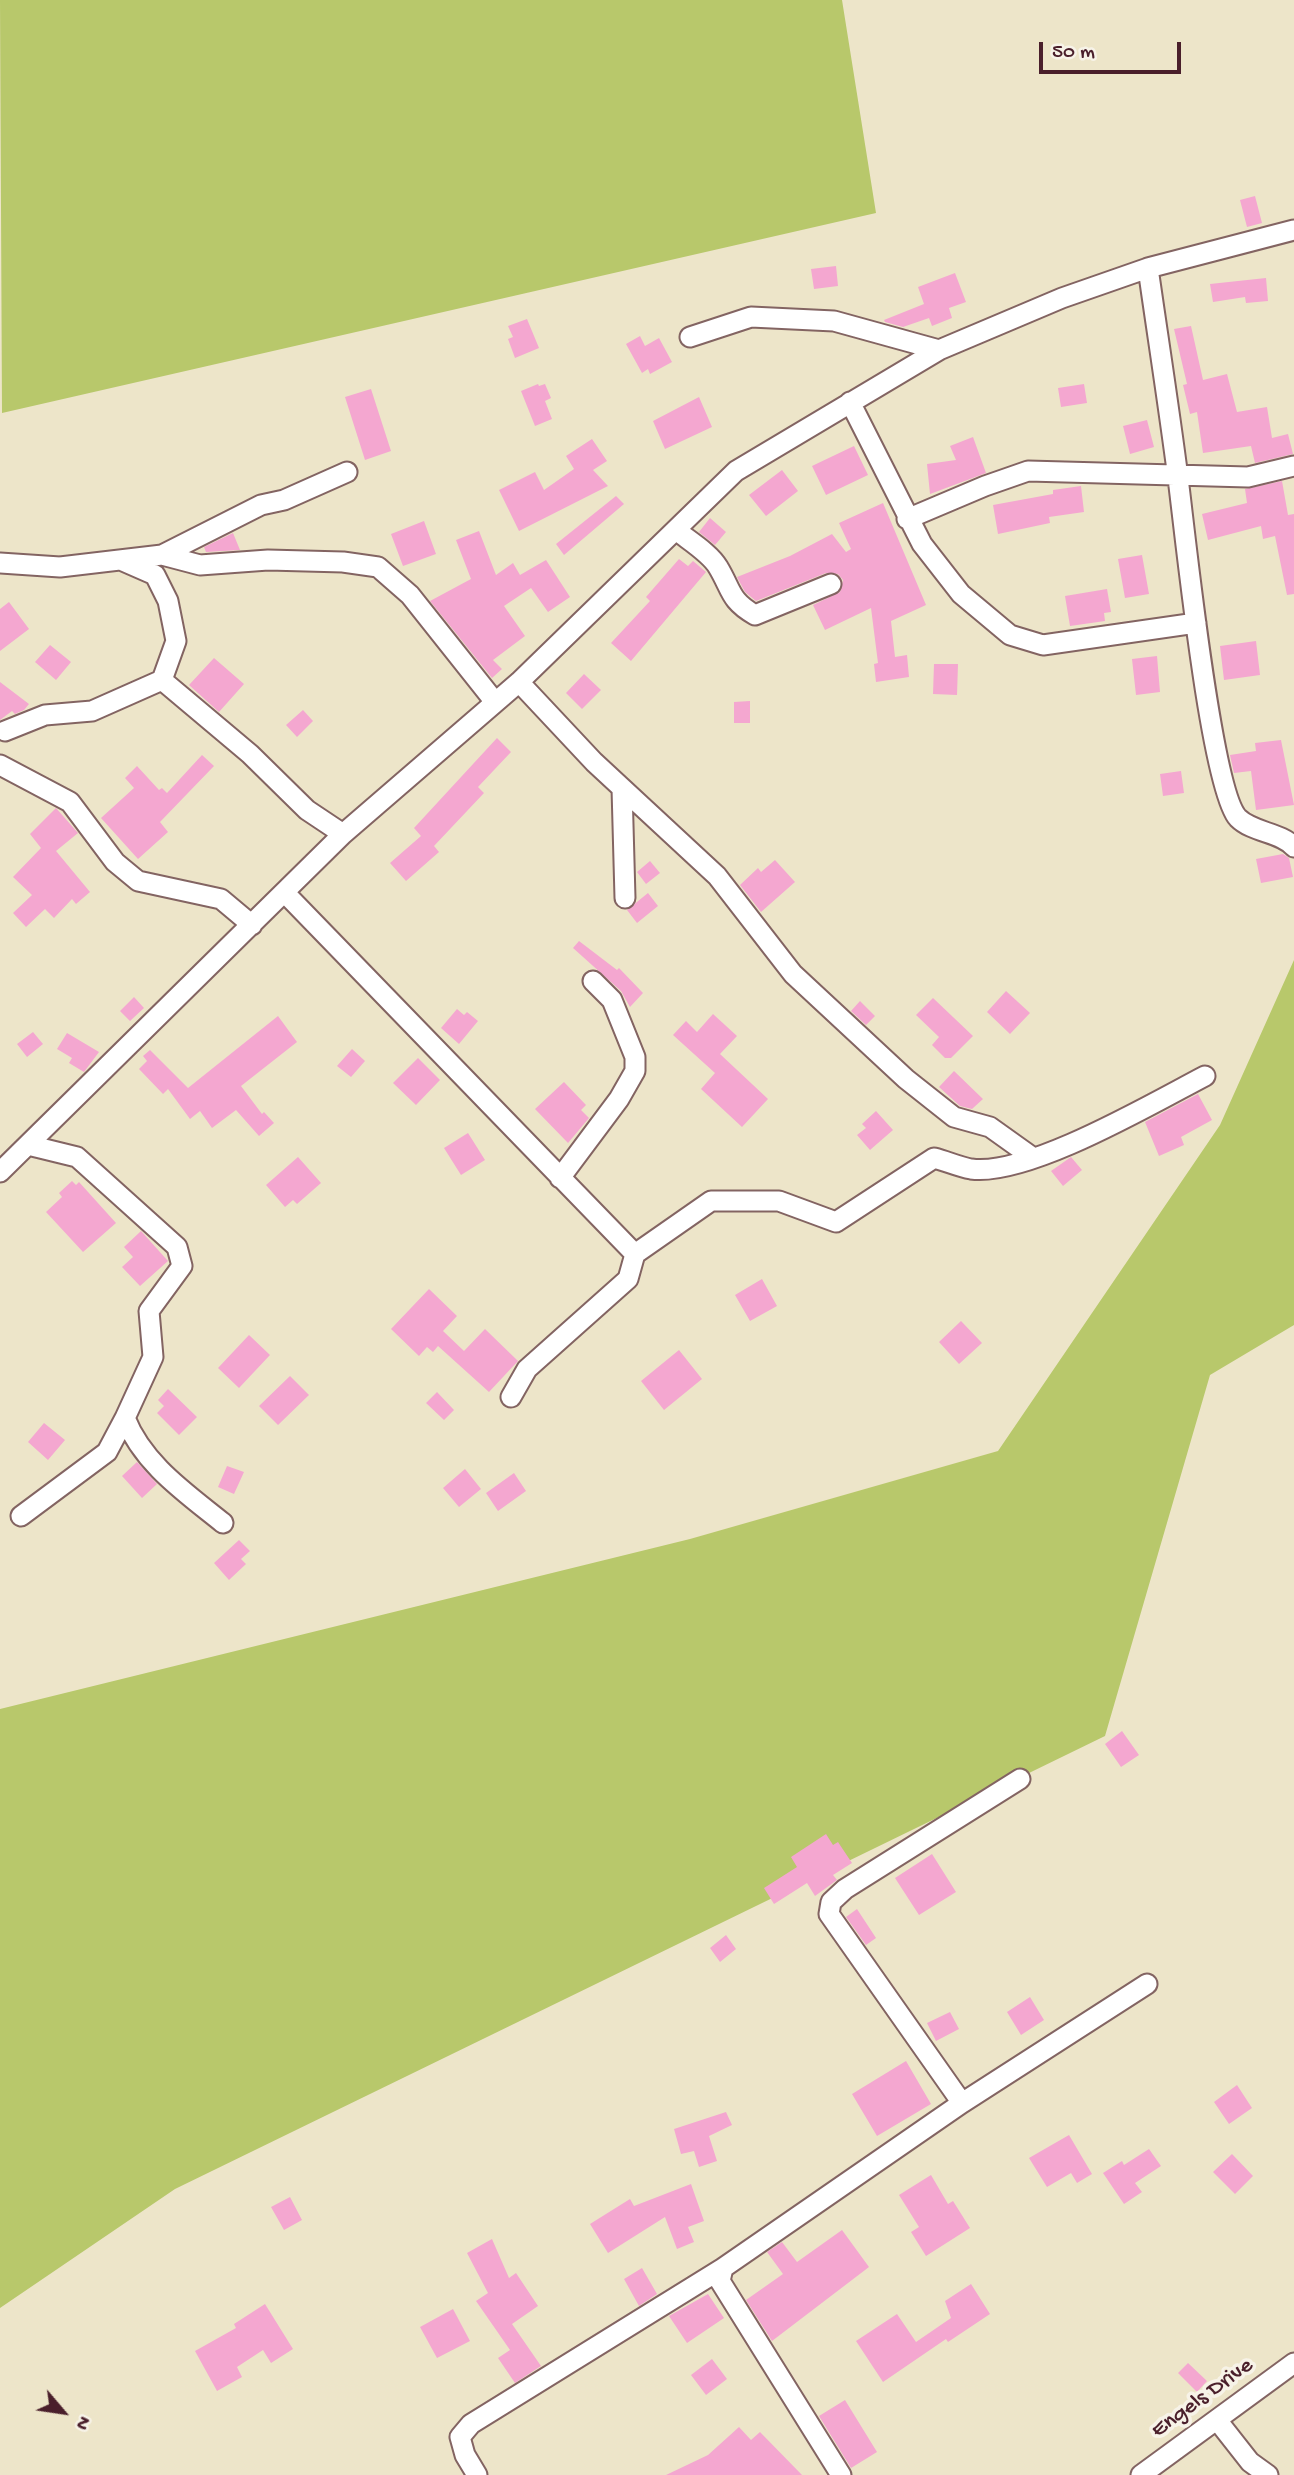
<!DOCTYPE html>
<style>
body{margin:0}
#map{position:relative;width:1294px;height:2475px;overflow:hidden;background:#ede5c9;font-family:"Gochi Hand",sans-serif}
canvas{display:block}
.north{position:absolute;left:28px;top:2377px;width:70px;height:70px;-webkit-text-stroke:5px #f7f3e8;paint-order:stroke;rotate:119deg;font-size:19px;font-weight:700;line-height:28px;text-align:center;color:#4a1f2b}
.north::after{content:'';display:block;margin:auto;width:24px;height:32px;background:#4a1f2b;clip-path:polygon(50% 0,100% 100%,50% 72%,0 100%)}
.scale{position:absolute;left:1039px;top:42px;width:142px;height:32px;box-sizing:border-box;border:4px solid #4a1f2b;border-top:0;padding-left:9px;font-size:21px;line-height:24px;white-space:nowrap;color:#4a1f2b;-webkit-text-stroke:5px #f7f3e8;paint-order:stroke}
</style>
<div id="map">
<canvas width="1294" height="2475"></canvas>
<div class="north">N</div>
<div class="scale">50 m</div>
</div>
<script>
const context = document.querySelector('canvas').getContext('2d');
context.lineJoin = 'round';
function fill(path, color) { context.fillStyle = color; context.fill(path, 'evenodd'); }
function stroke(path, color, width, dash) { context.strokeStyle = color; context.lineWidth = width; context.lineCap = dash ? 'butt' : 'round'; context.setLineDash(dash || []); context.stroke(path); }
function drawText(font, color, halo, rows, align = 'center') {
  context.font = font + ' "Gochi Hand",sans-serif'; context.lineWidth = 7; context.setLineDash([]); context.textBaseline = 'middle'; context.strokeStyle = halo; context.fillStyle = color; for (const [text, x, y, turn = 0] of rows) {
    context.save(); context.translate(x, y); context.rotate((+turn || 0) * Math.PI / 180); context.textAlign = isNaN(turn) ? turn : align; if (halo) context.strokeText(text, 0, 0); context.fillText(text, 0, 0); context.restore();
  }
}
const green = new Path2D(`
 M0 0H842L876 213 2 413Z
 M1294 960V1325L1210 1375 1105 1736 175 2189 0 2308V1709L690 1539 998 1451 1220 1125Z`);
const building = new Path2D(`
 M1255 196 1262 223 1247 227 1240 200Z
 M836 266 838 286 814 289 811 269Z
 M955 273 966 302 949 308 952 318 932 326 929 318 903 327 885 322 884 320 924 304 918 287Z
 M1266 278 1268 301 1246 303 1245 297 1213 302 1210 284Z
 M527 319 539 348 515 358 508 339 513 337 508 326Z
 M1191 326 1203 380 1227 374 1237 412 1267 407 1272 438 1288 434 1293 454 1255 463 1251 446 1203 453 1197 412 1190 414 1183 385 1187 384 1174 329Z
 M640 336 645 346 659 338 672 362 650 374 648 369 642 373 626 344Z
 M538 384 539 386 545 384 551 398 545 401 552 419 535 426 521 391Z
 M1084 384 1087 403 1061 407 1058 388Z
 M371 389 391 451 365 460 345 397Z
 M699 397 712 427 665 449 653 421Z
 M1147 420 1154 447 1130 454 1123 426Z
 M973 437 986 473 930 494 927 464 956 460 950 446Z
 M592 439 607 461 593 470 608 486 519 531 499 490 535 472 544 490 574 469 566 456Z
 M854 446 868 475 826 495 812 466Z
 M782 470 798 491 766 516 749 495Z
 M1282 481 1288 515 1294 514V594L1287 595 1275 536 1263 539 1261 526 1208 540 1202 514 1247 503 1245 489Z
 M1081 486 1084 512 1049 517 1050 523 998 534 993 505 1053 494V490Z
 M616 496 624 504 564 555 556 544Z
 M883 503 926 605 891 621 895 657 907 655 909 677 876 682 874 664 878 663 871 608 825 630 813 605 840 592 843 580 838 574 826 573 756 601 745 592 737 577 790 556 832 534 846 552 851 549 839 523Z
 M710 518 726 532 715 545 699 532Z
 M424 521 436 554 403 566 391 534Z
 M479 531 496 575 513 563 520 575 546 560 570 597 548 612 531 588 504 606 525 636 493 660 502 669 492 678 430 601 471 579 456 540Z
 M233 533 240 550 206 552 204 547Z
 M1142 555 1149 594 1125 598 1118 559Z
 M679 559 688 566 693 561 706 572 631 661 611 643 650 601 646 597Z
 M1107 589 1111 612 1104 613 1105 621 1070 626 1065 596Z
 M9 602 29 629 0 651V609Z
 M1256 641 1260 675 1224 680 1220 646Z
 M50 645 71 662 56 680 35 662Z
 M1157 656 1160 692 1136 695 1132 659Z
 M214 658 244 684 219 712 189 685Z
 M934 664H958L957 695 933 694Z
 M584 674 601 690 582 709 566 693Z
 M0 682 29 704 24 710 15 714 12 711 0 720Z
 M750 701V723H734V702Z
 M303 710 313 721 297 737 286 725Z
 M497 738 511 752 478 787 484 793 434 846 439 852 406 881 390 863 421 836 414 828Z
 M1281 740 1294 805 1256 810 1251 771 1234 773 1230 755 1256 751 1255 743Z
 M202 755 214 766 160 822 168 832 138 859 101 818 134 788 125 778 137 766 159 790 162 788 167 793Z
 M1181 771 1184 793 1163 796 1160 774Z
 M56 808 78 833 56 851 90 892 76 904 72 899 54 918 45 909 26 927 13 913 32 895 13 877 41 848 30 834Z
 M1283 854 1289 858 1293 877 1261 883 1256 859Z
 M775 860 795 882 761 912 740 885 758 868 761 872Z
 M650 861 660 873 646 884 637 872Z
 M648 893 658 906 637 923 627 910Z
 M579 941 617 970 619 968 643 993 630 1007 621 991 573 948Z
 M1006 991 1030 1013 1010 1034 987 1012Z
 M134 997 144 1008 130 1021 120 1011Z
 M933 998 973 1036 951 1058H945L932 1045 939 1037 916 1015Z
 M860 1001 875 1016 866 1025 851 1011Z
 M457 1009 464 1015 467 1012 478 1021 459 1044 441 1028Z
 M713 1014 737 1036 720 1054 768 1099 742 1127 701 1089 715 1073 673 1035 686 1021 697 1032Z
 M278 1016 297 1042 241 1086 262 1114 264 1112 274 1123 259 1136 236 1110 212 1128 200 1111 190 1119 168 1089 163 1094 139 1069 147 1061 143 1056 150 1050 188 1088Z
 M33 1032 43 1044 27 1057 17 1044Z
 M67 1033 99 1052 84 1072 69 1063 72 1058 57 1049Z
 M352 1049 365 1061 351 1077 337 1066Z
 M418 1058 440 1080 416 1105 393 1083Z
 M954 1071 983 1099 972 1109 960 1106 939 1087Z
 M564 1082 586 1105 581 1110 589 1118 568 1143 535 1109Z
 M1198 1094 1212 1120 1181 1137 1184 1145 1159 1156 1145 1122Z
 M876 1111 893 1130 870 1150 857 1135 866 1128 862 1124Z
 M468 1133 485 1160 461 1175 444 1148Z
 M298 1157 321 1183 297 1204 293 1200 285 1207 266 1185Z
 M1071 1157 1082 1170 1063 1186 1051 1171Z
 M72 1181 76 1185 79 1182 116 1223 83 1252 46 1212 62 1197 59 1193Z
 M141 1231 168 1261 140 1286 122 1267 133 1257 124 1247Z
 M762 1279 777 1306 750 1321 735 1295Z
 M429 1289 457 1316 443 1331 464 1351 485 1329 518 1361 489 1392 438 1346 433 1352 427 1347 419 1356 391 1329Z
 M961 1321 982 1343 959 1364 939 1342Z
 M249 1335 270 1355 239 1388 218 1368Z
 M679 1350 702 1379 664 1410 641 1381Z
 M290 1376 309 1395 278 1425 259 1406Z
 M168 1389 197 1417 179 1435 157 1413 164 1406 158 1400Z
 M437 1392 454 1410 444 1420 426 1403Z
 M44 1423 65 1440 48 1460 28 1442Z
 M137 1462 157 1484 142 1498 122 1476Z
 M227 1466 244 1472 234 1494 218 1487Z
 M465 1469 481 1489 459 1507 443 1488Z
 M514 1473 526 1491 498 1511 486 1493Z
 M239 1540 250 1551 241 1559 246 1564 229 1580 214 1563Z
 M1122 1731 1139 1755 1121 1767 1105 1744Z
 M826 1834 833 1845 838 1842 852 1863 833 1875 837 1880 815 1896 807 1883 774 1904 764 1888 797 1867 791 1857Z
 M932 1854 956 1892 919 1915 895 1878Z
 M857 1909 876 1938 866 1945 846 1917Z
 M726 1935 736 1949 720 1962 710 1948Z
 M1030 1997 1044 2020 1021 2035 1007 2012Z
 M950 2012 959 2029 936 2041 927 2023Z
 M906 2061 931 2104 877 2136 852 2094Z
 M1237 2085 1252 2108 1229 2124 1214 2102Z
 M726 2112 732 2125 709 2136 717 2161 699 2167 694 2151 681 2154 674 2129Z
 M1069 2135 1092 2174 1077 2183 1071 2173 1047 2187 1029 2158Z
 M1149 2149 1161 2166 1135 2183 1142 2192 1124 2204 1103 2173 1122 2161 1124 2165Z
 M1232 2154 1253 2176 1235 2194 1213 2172Z
 M931 2175 948 2204 953 2201 970 2228 926 2256 911 2232 919 2227 899 2195Z
 M691 2184 704 2221 688 2227 694 2242 677 2249 665 2217 608 2253 590 2224 630 2199 634 2206Z
 M290 2197 302 2220 284 2230 271 2207Z
 M842 2230 869 2267 772 2341 746 2300 783 2274 767 2252 782 2242 797 2262Z
 M492 2239 509 2278 516 2273 538 2306 512 2324 541 2366 515 2383 498 2358 510 2350 476 2301 488 2293 467 2253Z
 M642 2268 657 2294 639 2306 624 2279Z
 M971 2284 990 2314 948 2342 946 2339 883 2382 856 2341 897 2314 916 2342 951 2318 945 2301Z
 M708 2294 724 2318 687 2343 669 2316Z
 M265 2304 293 2349 271 2363 263 2350 237 2367 242 2377 217 2391 195 2351 236 2328 234 2324Z
 M453 2309 470 2341 437 2358 420 2327Z
 M712 2359 727 2379 706 2395 691 2375Z
 M1188 2363 1207 2381 1197 2392 1178 2373Z
 M845 2400 877 2452 851 2468 819 2416Z
 M739 2427 751 2440 760 2432 802 2475H666L708 2455Z`);
const minor = new Path2D(`
 M1148 268C1158 338 1169 408 1178 478 1185 532 1211 789 1238 818 1253 833 1281 832 1294 847
 M690 337 751 317 834 321 939 350
 M850 402 922 544 961 594 1010 635 1043 645 1196 623
 M907 519 985 486 1028 471 1248 477 1294 466
 M676 530C688 540 710 553 718 567 732 590 729 600 755 615L831 584
 M162 555 261 505 284 500 347 472
 M123 561 155 575 168 601 176 641 162 680
 M0 563 60 567 162 555 200 565 268 560 343 562 378 567 410 595 495 702
 M519 682 594 762 717 876 793 974 906 1079 954 1117 990 1127 1032 1157
 M5 731 45 715 92 711 162 680 250 754 307 810 343 834
 M0 765 70 802 115 862 138 881 221 899 252 925
 M622 788 625 898
 M284 892 635 1254
 M28 1145 77 1157 177 1247 182 1266 149 1311 153 1357 125 1418C143 1464 186 1493 223 1523
 M0 1172 343 834 519 682 736 471 939 350 1062 298 1148 268 1294 230
 M560 1178 619 1099 635 1071V1057L612 1000 593 981
 M511 1397 527 1369 628 1279 635 1254 711 1201H779L836 1222 934 1158C946 1161 959 1167 971 1169 1027 1177 1153 1103 1205 1076
 M21 1516 107 1452 125 1418
 M962 2103 1147 1984
 M1217 2420 1250 2462 1268 2475
 M477 2475 465 2455 460 2437 471 2424 723 2268
 M841 2475 720 2281 723 2268 962 2103 829 1914 831 1902 845 1889 1020 1779
 M1141 2475 1294 2363`);
const streetNames = [
 ["Engels Drive",1203,2399,-36]
];
fill(green, '#b8c86b');
fill(building, '#f4a7d0');
stroke(minor, '#836462', 23);
stroke(minor, '#fff', 19);
drawText('23px', '#4a1f2b', '#f7f3e8', streetNames);
</script>
